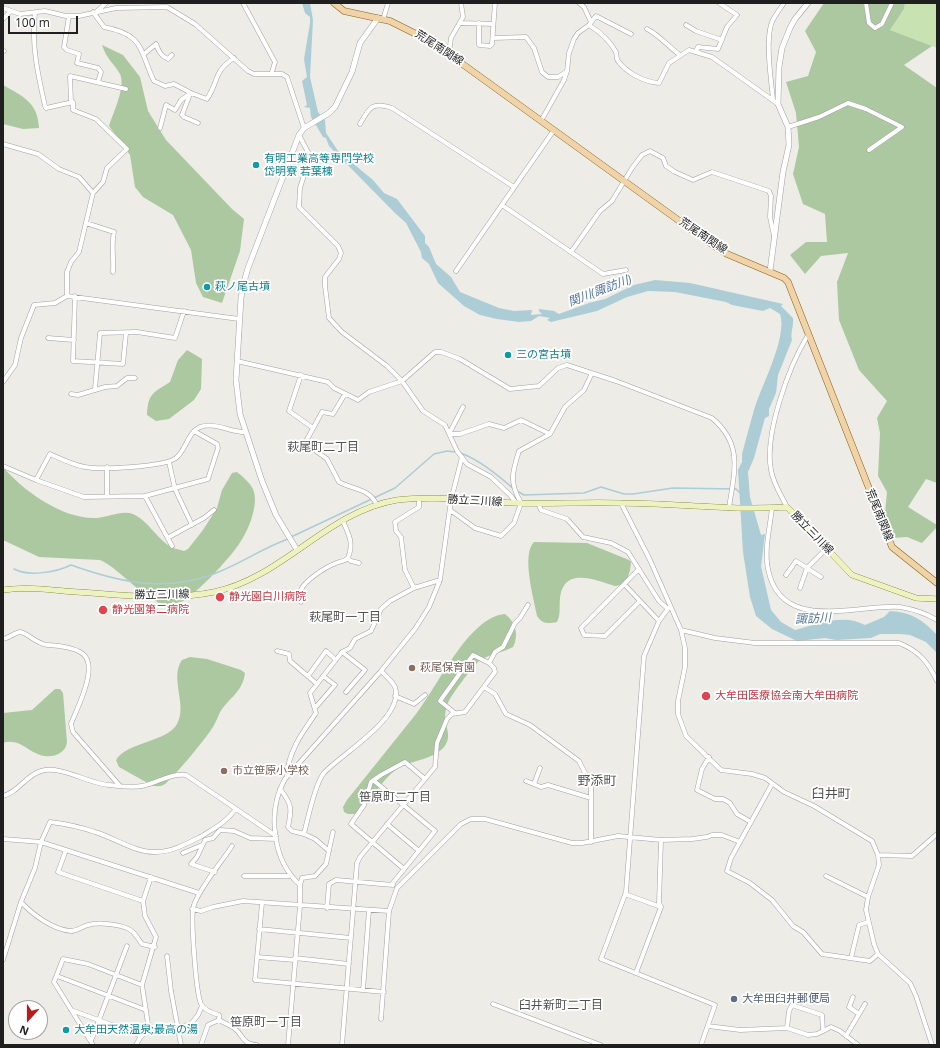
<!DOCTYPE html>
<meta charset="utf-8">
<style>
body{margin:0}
#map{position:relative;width:940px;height:1048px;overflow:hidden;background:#eeece6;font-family:"Open Sans",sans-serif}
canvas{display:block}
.frame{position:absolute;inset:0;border:4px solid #1f1f1f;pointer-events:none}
.north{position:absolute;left:8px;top:1000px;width:40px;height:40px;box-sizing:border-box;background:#fff;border:1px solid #a5a5a5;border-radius:50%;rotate:201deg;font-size:11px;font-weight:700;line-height:16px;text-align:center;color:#1f1f1f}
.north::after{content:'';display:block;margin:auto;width:14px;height:18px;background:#b41d19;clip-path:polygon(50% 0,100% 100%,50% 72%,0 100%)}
.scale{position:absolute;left:8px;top:16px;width:70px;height:18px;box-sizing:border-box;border:2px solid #1f1f1f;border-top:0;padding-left:5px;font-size:12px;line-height:14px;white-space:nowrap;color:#1f1f1f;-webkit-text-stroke:3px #fff;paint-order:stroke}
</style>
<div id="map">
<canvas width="940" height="1048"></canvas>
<div class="frame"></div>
<div class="north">N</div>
<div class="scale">100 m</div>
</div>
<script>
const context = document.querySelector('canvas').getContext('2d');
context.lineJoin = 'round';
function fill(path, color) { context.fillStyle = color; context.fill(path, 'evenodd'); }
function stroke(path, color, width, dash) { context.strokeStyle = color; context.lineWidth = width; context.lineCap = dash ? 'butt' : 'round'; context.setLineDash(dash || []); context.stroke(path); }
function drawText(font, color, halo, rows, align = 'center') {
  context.font = font + ' "Open Sans","Noto Sans JP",sans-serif'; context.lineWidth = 3.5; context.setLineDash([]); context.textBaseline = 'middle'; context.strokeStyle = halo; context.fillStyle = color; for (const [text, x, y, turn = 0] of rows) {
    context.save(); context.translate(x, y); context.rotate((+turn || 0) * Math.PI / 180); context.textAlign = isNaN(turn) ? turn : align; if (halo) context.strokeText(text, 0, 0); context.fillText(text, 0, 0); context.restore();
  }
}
const grass = new Path2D(`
 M905 3H937V48L890 30 904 9Z`);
const forest = new Path2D(`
 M824 3H905L904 9 890 30 932 46 904 65 937 88V483L926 479 908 507 937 525V527L922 543 907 537 892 538 884 524 887 492 878 476 880 433 877 418 887 401 859 370 839 320 837 282 848 253 821 256 805 274 790 255 806 242H827L825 214 803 204 793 174 799 147 796 113 786 82 808 76 816 52 805 31Z
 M102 45 123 55 140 77 148 111 166 140 232 209 244 219 240 251 222 303 203 297 196 283 191 250 173 215 143 197 135 187 130 155 109 126C113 113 126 87 120 74 113 62 107 60 102 45Z
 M3 85C22 96 38 102 39 128L23 129 3 124Z
 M187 350 202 359 201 389 194 400 169 419 156 421 147 415C148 393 153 393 170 382L178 360Z
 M3 467C23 491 64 520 97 518 109 517 122 510 133 514 149 521 157 540 173 548 176 549 181 550 184 551L188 549 203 530 217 508 222 490 232 473 237 472C243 477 252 484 254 492 258 508 248 531 239 544 230 558 187 606 171 606 149 606 121 569 100 560L39 557 3 540Z
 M534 542 587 543 629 560 631 562C630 573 628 585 615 586 595 580 564 566 560 598 559 607 561 614 557 622 548 624 542 624 537 616 534 599 521 555 534 542Z
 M505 614C516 622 519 636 513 647 502 653 489 654 479 661 473 666 451 695 448 703 446 706 445 714 445 718 446 728 452 737 444 747 433 760 411 760 397 769 380 781 372 801 356 814H348L344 812 343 807 347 800C370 771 393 743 416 714 437 688 468 617 505 614Z
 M190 657 207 659 241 670 245 673C243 690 232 696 222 709 219 713 217 720 214 725 210 734 173 778 165 784 161 787 158 786 153 786L119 767 116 760C127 742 167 742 177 724 188 705 169 678 182 660Z
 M55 689H60L63 693 67 742C66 754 51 759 40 755 27 751 19 738 3 743V713L32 710Z`);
const water = new Path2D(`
 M302 3H310L313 20 310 77 318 112 325 120 326 133 338 151 373 180 384 193 397 199 425 236V243L429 247 436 264 451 277 460 292 499 308 514 311 532 310 531 315 542 314 539 311V309L554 311 559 314 589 303 605 299 634 285 655 280 690 283 783 304 781 306 793 318C794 326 790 333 792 340L778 375 776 393 769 409V416L765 418 754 458 748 472 750 497 761 535 765 534 761 566 771 610 781 622 795 630C817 624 844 613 865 625L884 617 890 611C911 612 923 620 937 635V653L926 642 910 635 900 634H880L871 638 836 640 825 638 797 641 772 629 756 616 750 597 743 552 738 470 742 462V454C746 439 750 424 754 410 761 386 788 337 780 314L770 308 763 311 732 305 726 302 675 292 648 291 627 297 597 311 551 322 547 320 550 318 539 316 531 321 519 322 497 319 480 315 464 306 438 283 429 264 422 258 421 252 406 223 395 213 329 146 326 138 323 137 311 117 310 108 304 107 307 105 302 81 307 77 304 59 310 23V17L305 13Z`);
const stream = new Path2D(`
 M461 453C481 461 497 475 514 489
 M517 491 524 495 584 493 601 487 624 494H633L673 488 736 489 741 494
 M291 537 395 488 434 454 447 451 455 452
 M14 569C29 577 57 572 71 565 116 581 160 592 208 576 236 567 260 549 288 539`);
const minor = new Path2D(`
 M243 3 275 62 272 72
 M579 3 584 7 591 22
 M866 3 869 23 875 28 882 24 892 3
 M3 8 20 14 45 11 66 16H79L116 8 167 7 195 24 248 71 254 74H282L287 77 304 128
 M97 11 106 3
 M93 12 104 27C145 35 139 50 154 81L165 86 174 84 191 93 207 99C219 81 213 72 234 58
 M35 13C31 44 38 75 45 106L46 108 73 102V110L96 119 127 149 107 168 103 182 93 193
 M69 16 64 47 67 50 79 54 77 63 98 68 101 72 98 82
 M3 19 11 11
 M383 20 388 3
 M461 23 493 24
 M479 23V45L490 46 492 44 495 3
 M589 25C600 32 610 41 616 52 617 55 616 59 618 61 627 73 644 82 659 83L669 63 689 50 712 57 778 104
 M686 25 696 31 722 40
 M647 29C659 35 669 47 680 55
 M493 38 526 37 534 48 542 72 548 77H558L566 72
 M3 51H4
 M696 51 698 47 718 49 727 27 737 15 719 3
 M144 54 156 44C159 52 161 56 168 59L172 55
 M449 54 451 38 463 17 461 3
 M190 94 182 115 184 117 198 123
 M773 99C771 80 765 39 772 22 775 15 780 9 784 3
 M71 102 70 76 126 89
 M541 121 564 80 567 71 569 53 574 39 578 33 589 25 596 16 631 34
 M360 124C369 108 372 101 392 108L514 187
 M788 127 819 117 848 103 866 109 902 127 869 150
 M160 128 166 105 175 110 181 100 191 93
 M299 135 310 156 300 188 299 207 338 246 341 253 339 259 325 277V286L329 318 342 332 387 366 402 381 423 411 445 425 457 451 467 464 491 477 511 496 516 503
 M3 144 38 154 59 169 79 177 93 193 79 252 71 262 67 272V296
 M502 205 603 274 626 270
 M86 223 114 232C111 245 114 258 113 272
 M571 252 600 211 612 201 632 168 642 155 650 151 663 158 666 166 675 172 693 180 712 172 769 191 771 196 770 217 774 236
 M456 271 554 130
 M75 296 73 361 123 364 126 333
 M48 338 74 340
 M237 361 328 382 334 388 358 400 369 392 402 381 435 352H441L460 359 510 389 539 386 558 368 567 365 616 381 712 418C744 445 734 472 729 508
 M301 375 289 411 313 428
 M3 382 15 365 21 338 34 305 55 303 67 296 239 319
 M95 389 100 333 137 332 175 338 184 311
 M71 394 78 395 105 387 117 386 127 378H135
 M345 394 333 414 322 412 305 443 327 459 339 482C354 490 369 488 377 505
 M194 431 217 444 218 448 208 479 145 496 84 497 36 480 50 454C61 459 73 465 85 467 101 470 164 467 176 458 186 450 188 432 200 427 216 422 229 432 245 432
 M450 432 463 407
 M450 434H460L489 424 504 428 521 420 550 434
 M169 462 175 489 192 525
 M3 466 36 480
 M107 496V467
 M145 496 172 546
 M538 503 541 510 567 519 583 537 611 543 628 552 659 601 668 609
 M621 503 650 560 681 630 685 648V667L678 701V714L686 736 721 770 752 774 765 778 784 792 814 806 872 841 878 855 879 865 868 897 866 910 874 944 878 954 910 983 916 996 932 1045
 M787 507C781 495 773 483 771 470 764 434 789 366 808 335
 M772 508C770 527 764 550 768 569 781 634 855 604 900 607 912 609 927 614 937 620
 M450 510 475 528 501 536 514 523 521 503C509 482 512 473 519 451L550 434 565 407 584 390 592 373
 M343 521C349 536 354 542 348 558L351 561 359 563
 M169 537 204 518 214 510
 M639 569 581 628 584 635 605 636 640 601
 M786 575 796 561 821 577
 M625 585 659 621
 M414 588 405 570 401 537 396 531 395 522 419 507V499
 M800 588 807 568 827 548
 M301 602C301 598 300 593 301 590 304 581 326 567 334 564 339 561 344 562 348 558
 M670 606 659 621 644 656 626 892 601 959 715 1005 701 1045
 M681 630 715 638 755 643H899C919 651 928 662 937 681
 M3 639C9 638 14 633 20 632 26 632 37 644 47 645 59 646 74 647 83 654 99 667 77 708 71 724L73 732 120 786
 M277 651 289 654 290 661 317 684
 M342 652 350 648 355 639 371 631 381 609 390 601 414 588 440 580
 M308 676 326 651 336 660
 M484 687 495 694 506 714 530 725 579 761 591 785V842
 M395 696 414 704 425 695
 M315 708 335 685 323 676
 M455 713 440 701 473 655 489 663
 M709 757 702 769 697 790 715 799H723L730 803 737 814 751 822
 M287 776C288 752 302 733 316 713L310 693 342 652 365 670 346 692
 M373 780 435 831 392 884
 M526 781 541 787 548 785 591 798
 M534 784 540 768
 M772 784 731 858 727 871 750 883 772 900 793 926 803 932 822 954 870 961 878 954
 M280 789C292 804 292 809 288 827L292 831 304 834C307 821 316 781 324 773 341 754 405 718 395 687 392 681 386 676 381 671
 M3 796C19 792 26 775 41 771 61 765 89 784 109 785 120 786 131 788 142 786 158 783 170 773 186 775L276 836
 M387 824 419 851
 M304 834 315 839 329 851
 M3 839 41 842 199 893
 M661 840 692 839 707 837 712 835H722L740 842
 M232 846C221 863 200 887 194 905 190 915 196 993 201 1004 204 1010 212 1013 219 1015V1020C224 1023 230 1025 234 1028 245 1036 240 1043 257 1045
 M66 850 58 872 143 901 151 877
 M183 853 202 845
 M878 855 912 856 937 834
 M404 869 351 824 364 805 371 782 381 775 405 762 425 779
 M215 872 191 864 197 857 205 840 213 838 220 830 234 831 250 838 276 839
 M244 876H289
 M826 876 868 897
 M300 885 302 878 315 876 326 864 333 832
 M625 894 661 907 636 973
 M21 902C32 914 53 930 71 931 77 931 83 926 88 925 98 922 125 924 133 932 136 935 139 940 142 944L155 947
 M262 903 255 980 384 992
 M327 908 329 884 336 880 393 885
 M192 909 201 911 213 907 243 901 389 911
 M259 929 351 938
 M167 956 171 991 181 1045
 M257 957 295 960
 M295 958 349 964
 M851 958 859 925 868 922
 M3 960 21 902 35 868 41 842 50 822C66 824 81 827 95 832 115 838 136 853 156 852 172 852 188 843 202 836 216 827 225 823 235 810
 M57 976 146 1010
 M363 990 369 910
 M853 997 849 1007 859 1014
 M493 1004 601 1045
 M71 1010 142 1036
 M381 1019 389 911 397 888 461 824 471 819H485L572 843H582L618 836 661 840 659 903 661 907
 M177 1026 190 1025 198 1015 202 1006
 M708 1026 740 1030 787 1028 808 1035 817 1034 831 1027 840 1031 858 1045
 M787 1028 789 1011 792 1005 822 1015 823 1031
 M846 1036 865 1004
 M91 1041 127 946
 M93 1045 54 982 63 959 88 964 142 985
 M136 1045 148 1024 142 985 156 937 145 916 143 901
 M201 1045 208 1025 219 1020
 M288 1045 300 906V885C272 860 267 811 285 779L381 671 415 629 429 607 440 580 451 500 462 457
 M342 1045 357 863 360 857 435 767 437 743 447 719 452 714 465 712 495 672 494 668 489 663 495 652 503 647 515 623 520 618 528 605`);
const tertiary = new Path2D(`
 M770 271 783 172 789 145 788 127 778 104 779 67 782 48 790 28 795 19 808 3
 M297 550 276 515 262 481 240 414 236 380 241 298 244 282 248 268 299 135 304 128 329 113 335 107 352 72 360 43 378 18`);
const secondary = new Path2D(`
 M3 590C23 587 44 589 64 591 113 594 165 602 214 592 282 578 328 511 397 500 436 495 477 502 515 503 550 504 585 502 621 503 676 503 731 511 787 507L852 575 916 598 937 599`);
const primary = new Path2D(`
 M334 3 344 11 390 21 432 42 714 246 727 254 784 278 788 282 892 547 937 583`);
const markers = [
 [256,165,4,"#0f9aa8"],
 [207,287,4,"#0f9aa8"],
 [508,355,4,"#0f9aa8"],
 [220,597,5,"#e0444e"],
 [103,610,5,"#e0444e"],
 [412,668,4,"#8d6e63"],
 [706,696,5,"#e0444e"],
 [224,771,4,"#8d6e63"],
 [734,999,4,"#5c6f8a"],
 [66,1030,4,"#0f9aa8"]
];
const streetNames = [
 ["荒尾南関線",439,48,33],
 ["荒尾南関線",703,236,34],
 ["勝立三川線",475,501,3],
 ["荒尾南関線",879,515,68],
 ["勝立三川線",812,533,46],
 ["勝立三川線",162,595,-1]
];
const cultureNames = [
 ["有明工業高等専門学校",264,159],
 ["岱明寮 若葉棟",264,172],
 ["萩ノ尾古墳",215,287],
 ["三の宮古墳",516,355],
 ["大牟田天然温泉;最高の湯",74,1030]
];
const healthNames = [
 ["静光園白川病院",229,597],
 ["静光園第二病院",112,610],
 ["大牟田医療協会南大牟田病院",715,696]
];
const educationNames = [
 ["萩尾保育園",420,668],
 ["市立笹原小学校",232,771]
];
const serviceNames = [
 ["大牟田臼井郵便局",742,999]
];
const waterNames = [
 ["関川(諏訪川)",600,291,-21],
 ["諏訪川",813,619,-3]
];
const neighbourhoodNames = [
 ["萩尾町二丁目",323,448],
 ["萩尾町一丁目",345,618],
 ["笹原町二丁目",395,798],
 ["臼井新町二丁目",561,1006],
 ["笹原町一丁目",266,1023]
];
const quarterNames = [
 ["野添町",597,781],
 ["臼井町",831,794]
];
fill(grass, '#c9e2b2');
fill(forest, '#abc8a0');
fill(water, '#acccd6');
stroke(stream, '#acccd6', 1.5);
stroke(minor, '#a0a0a0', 5);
stroke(tertiary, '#a0a0a0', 6);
stroke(secondary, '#5d6913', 6);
stroke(primary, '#866313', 7);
stroke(minor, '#fff', 4);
stroke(tertiary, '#fff', 5);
stroke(secondary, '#eef2c1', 5.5);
stroke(primary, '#f0d3a9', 6);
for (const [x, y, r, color] of markers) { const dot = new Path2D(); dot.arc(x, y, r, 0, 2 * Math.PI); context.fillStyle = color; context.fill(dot); stroke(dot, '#fff', 1.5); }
drawText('11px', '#1f1f1f', '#fff', streetNames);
drawText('11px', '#0d838f', '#fff', cultureNames, 'left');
drawText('11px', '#be3a42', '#fff', healthNames, 'left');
drawText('11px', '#785e54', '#fff', educationNames, 'left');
drawText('11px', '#4e5e75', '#fff', serviceNames, 'left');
drawText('italic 12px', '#54769b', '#fff', waterNames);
drawText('12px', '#525252', '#fff', neighbourhoodNames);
drawText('13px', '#525252', '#fff', quarterNames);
</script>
